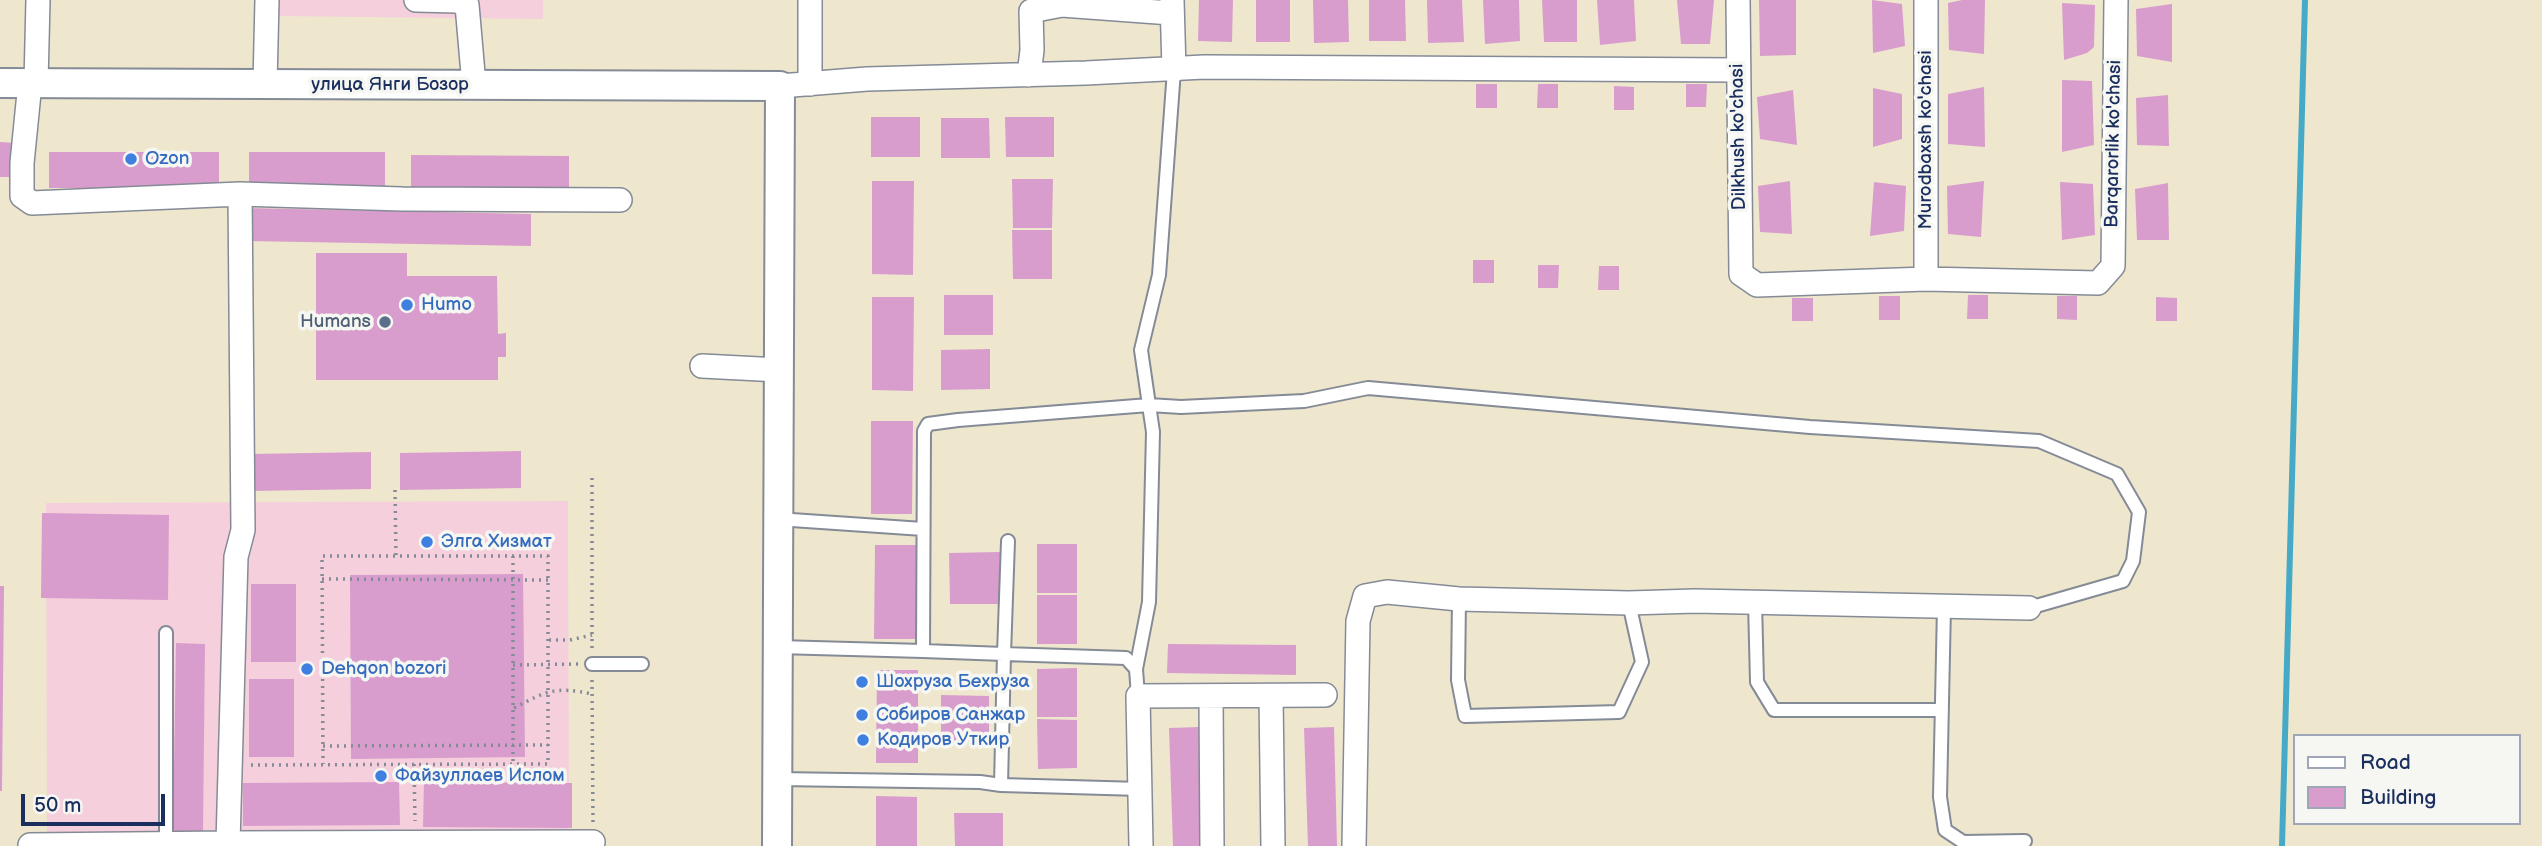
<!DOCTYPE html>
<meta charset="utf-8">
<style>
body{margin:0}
#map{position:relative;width:2542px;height:846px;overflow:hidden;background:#eee7ce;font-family:"Balsamiq Sans",sans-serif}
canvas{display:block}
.legend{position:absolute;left:2293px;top:734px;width:228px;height:91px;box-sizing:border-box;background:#f6f6f2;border:2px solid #9ea6b7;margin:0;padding:9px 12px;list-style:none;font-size:21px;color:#1b2f5e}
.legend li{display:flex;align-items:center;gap:14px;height:35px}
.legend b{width:35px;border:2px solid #9ea6b7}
.scale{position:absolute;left:21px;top:794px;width:144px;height:32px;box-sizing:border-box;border:4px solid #1b2f5e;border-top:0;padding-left:9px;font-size:21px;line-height:24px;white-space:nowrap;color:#1b2f5e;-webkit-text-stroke:5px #f6f6f2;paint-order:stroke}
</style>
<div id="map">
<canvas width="2542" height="846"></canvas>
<ul class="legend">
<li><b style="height:9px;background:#fff"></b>Road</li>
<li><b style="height:19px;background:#d89dcc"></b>Building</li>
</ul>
<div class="scale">50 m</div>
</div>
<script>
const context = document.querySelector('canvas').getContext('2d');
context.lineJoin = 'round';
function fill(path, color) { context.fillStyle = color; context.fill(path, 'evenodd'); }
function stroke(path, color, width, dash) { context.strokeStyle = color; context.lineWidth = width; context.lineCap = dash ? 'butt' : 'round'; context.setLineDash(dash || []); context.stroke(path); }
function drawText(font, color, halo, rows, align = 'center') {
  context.font = font + ' "Balsamiq Sans",sans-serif'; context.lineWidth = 7; context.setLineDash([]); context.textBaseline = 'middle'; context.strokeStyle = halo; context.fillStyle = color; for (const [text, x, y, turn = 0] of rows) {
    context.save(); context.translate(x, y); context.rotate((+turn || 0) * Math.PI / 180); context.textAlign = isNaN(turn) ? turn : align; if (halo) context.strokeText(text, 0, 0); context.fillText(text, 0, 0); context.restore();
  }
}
const built = new Path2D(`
 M275 0H543V19L275 16Z
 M568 501 569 835 47 836 46 503Z`);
const stream = new Path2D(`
 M2282 846 2305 0`);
const building = new Path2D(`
 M1199 0H1233L1232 42 1198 41Z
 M1256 0H1290V42H1256Z
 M1313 0H1348L1349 42 1314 43Z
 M1369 0H1405L1406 41H1369Z
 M1427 0H1462L1464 42 1428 43Z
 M1483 0H1519L1520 41 1485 44Z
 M1542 0H1577V42H1544Z
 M1597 0H1634L1636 41 1600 45Z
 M1677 0H1714L1710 44H1681Z
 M1759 0H1796V55L1760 56Z
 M1872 0 1902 4 1905 46 1873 53Z
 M1962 0H1985L1984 54 1949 50 1948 3Z
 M2062 3 2095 5 2094 47 2087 53 2064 60Z
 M2172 4V62L2137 56 2136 9Z
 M2062 80 2092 81 2094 145 2062 152Z
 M1476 84H1497V108H1476Z
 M1538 84H1558V108H1537Z
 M1686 84H1707L1706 107H1686Z
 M1614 86 1634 87V110H1614Z
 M1984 87 1985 147 1948 144V94Z
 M1873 88 1902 94V139L1873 147Z
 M1793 90 1797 145 1760 139 1757 97Z
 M2168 95 2169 146 2137 145 2136 98Z
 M871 117H920V157H871Z
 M1005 117H1054V157H1006Z
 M941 118H989L990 158H941Z
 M0 142 15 143V177H0Z
 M49 152H219V188H49Z
 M249 152H385V187L249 188Z
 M411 155 569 156V191H411Z
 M1012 179H1053L1052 228H1013Z
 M872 181H914L913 275 872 274Z
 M1790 181 1792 234 1760 232 1758 186Z
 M1984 181 1981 237 1948 234 1947 186Z
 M1874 182 1906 186 1904 231 1870 236Z
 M2060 182 2093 184 2095 235 2062 240Z
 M2168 183 2169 240H2137L2135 189Z
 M246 208 531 214V246L246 241Z
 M1012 230H1052V279H1013Z
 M316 253H407V276H497L498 334 506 333V357H498V380H316Z
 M1473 260H1494V283H1473Z
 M1538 265H1559L1558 288H1538Z
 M1599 266H1619V290H1598Z
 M944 295H993V335H944Z
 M1968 295H1988V319H1967Z
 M1879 296H1900V320H1879Z
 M2057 296H2077V320L2057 319Z
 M872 297H914L913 391 872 390Z
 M2156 297 2177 298V321H2156Z
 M1792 298H1813V321H1792Z
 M990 349V389L941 390V350Z
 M871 421H913L912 514H871Z
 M521 451V488L400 490V453Z
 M371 452V489L250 491V454Z
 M42 513 169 515 168 600 41 598Z
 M1037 544H1077V593H1037Z
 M875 545H916V639H874Z
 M1000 552V604H950L949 553Z
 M523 574 525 757 351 759 350 575Z
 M251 584H296V662H251Z
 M0 586H4L2 791H0Z
 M1037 595H1077V644H1037Z
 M176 643 205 644 203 831H173Z
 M1168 644 1296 645V675L1167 673Z
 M1077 668V717H1037V669Z
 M877 670H918V763H876Z
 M249 679H294V757H249Z
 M941 695 989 696V741H941Z
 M1037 719 1077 720V768L1038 769Z
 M1199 727 1202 846H1173L1169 728Z
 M1334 727 1337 846H1308L1304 728Z
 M399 782 400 825 243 826V783Z
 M424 782 572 783V828L423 827Z
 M876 796 917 797V846H876Z
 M954 813H1003V846H955Z`);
const path = new Path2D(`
 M395 490 396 556
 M513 556V764
 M322 579 548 580
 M549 640H570L592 635
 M592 648V478
 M513 665 579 664
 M592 680 593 823
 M514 708C547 691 554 686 592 694
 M323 746 548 745
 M414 764 415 821
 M251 765 548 764V556H322L323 764`);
const service = new Path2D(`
 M1174 70 1159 275 1141 350 1149 405 1181 407 1304 401 1368 388 1810 427 2039 441 2117 474 2139 512 2133 561 2123 581 2029 608
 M777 519 923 529
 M1008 541 1004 654 1126 658 1136 669 1138 696
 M1459 599 1458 680 1465 716 1619 712 1642 662 1629 603
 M1755 602 1757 682 1774 710H1942
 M1944 606 1940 797 1945 830 1963 842 2025 841
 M166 633V844
 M778 647 923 651
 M592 664H642
 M778 779 980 782 1001 785 1004 654 923 651 924 431 928 424 958 420 1149 405 1153 432 1149 602 1136 669
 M1001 785 1140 789`);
const minor = new Path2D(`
 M416 0 457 1 467 5 474 85
 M1172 0 1174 70
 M1738 0 1741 274 1757 285 1926 279 2098 283 2113 266 2116 0
 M1029 75 1032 50 1031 11 1062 5 1171 13
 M30 83 22 163V196L32 203 240 194 402 199 620 200
 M36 83 38 0
 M265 84 267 0
 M810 84V0
 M780 86 867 79 1086 73 1204 67 1737 70
 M240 194 243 530 236 557 228 843 593 842
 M1926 279V0
 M702 366 779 370
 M1271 696 1273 846
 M1211 697 1212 846
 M30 845 228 843
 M1141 846 1138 696 1325 695
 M1354 846 1358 621 1365 596 1387 592 1459 599 1629 603 1695 601 2029 608`);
const tertiary = new Path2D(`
 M0 83 780 86 777 846`);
const markers = [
 [131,159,7,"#3f7fe0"],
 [407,305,7,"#3f7fe0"],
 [385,322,7,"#5c6f8a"],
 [427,542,7,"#3f7fe0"],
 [307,669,7,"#3f7fe0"],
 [862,682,7,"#3f7fe0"],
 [862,715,7,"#3f7fe0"],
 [863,740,7,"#3f7fe0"],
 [381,776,7,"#3f7fe0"]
];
const streetNames = [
 ["улица Янги Бозор",390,85],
 ["Dilkhush ko'chasi",1739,137,-91],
 ["Murodbaxsh ko'chasi",1926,140,-90],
 ["Barqarorlik ko'chasi",2114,144,-89]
];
const shopNames = [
 ["Ozon",145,159],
 ["Humo",421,305],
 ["Элга Хизмат",441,542],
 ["Dehqon bozori",321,669],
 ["Шохруза Бехруза",876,682],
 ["Собиров Санжар",876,715],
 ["Кодиров Уткир",877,740],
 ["Файзуллаев Ислом",395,776]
];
const serviceNames = [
 ["Humans",371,322]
];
fill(built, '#f5cfdc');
stroke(stream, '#46a9c5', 6);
fill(building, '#d89dcc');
stroke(service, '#848b96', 16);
stroke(minor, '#848b96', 26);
stroke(tertiary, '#848b96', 32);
stroke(path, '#848b96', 3.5, [2, 5]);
stroke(service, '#fff', 12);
stroke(minor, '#fff', 23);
stroke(tertiary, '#fff', 28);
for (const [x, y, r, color] of markers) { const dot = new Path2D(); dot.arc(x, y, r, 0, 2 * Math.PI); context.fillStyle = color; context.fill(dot); stroke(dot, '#f6f6f2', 2.5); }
drawText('19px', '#1b2f5e', '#f6f6f2', streetNames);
drawText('19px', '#366cbe', '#f6f6f2', shopNames, 'left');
drawText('19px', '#4e5e75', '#f6f6f2', serviceNames, 'right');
</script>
